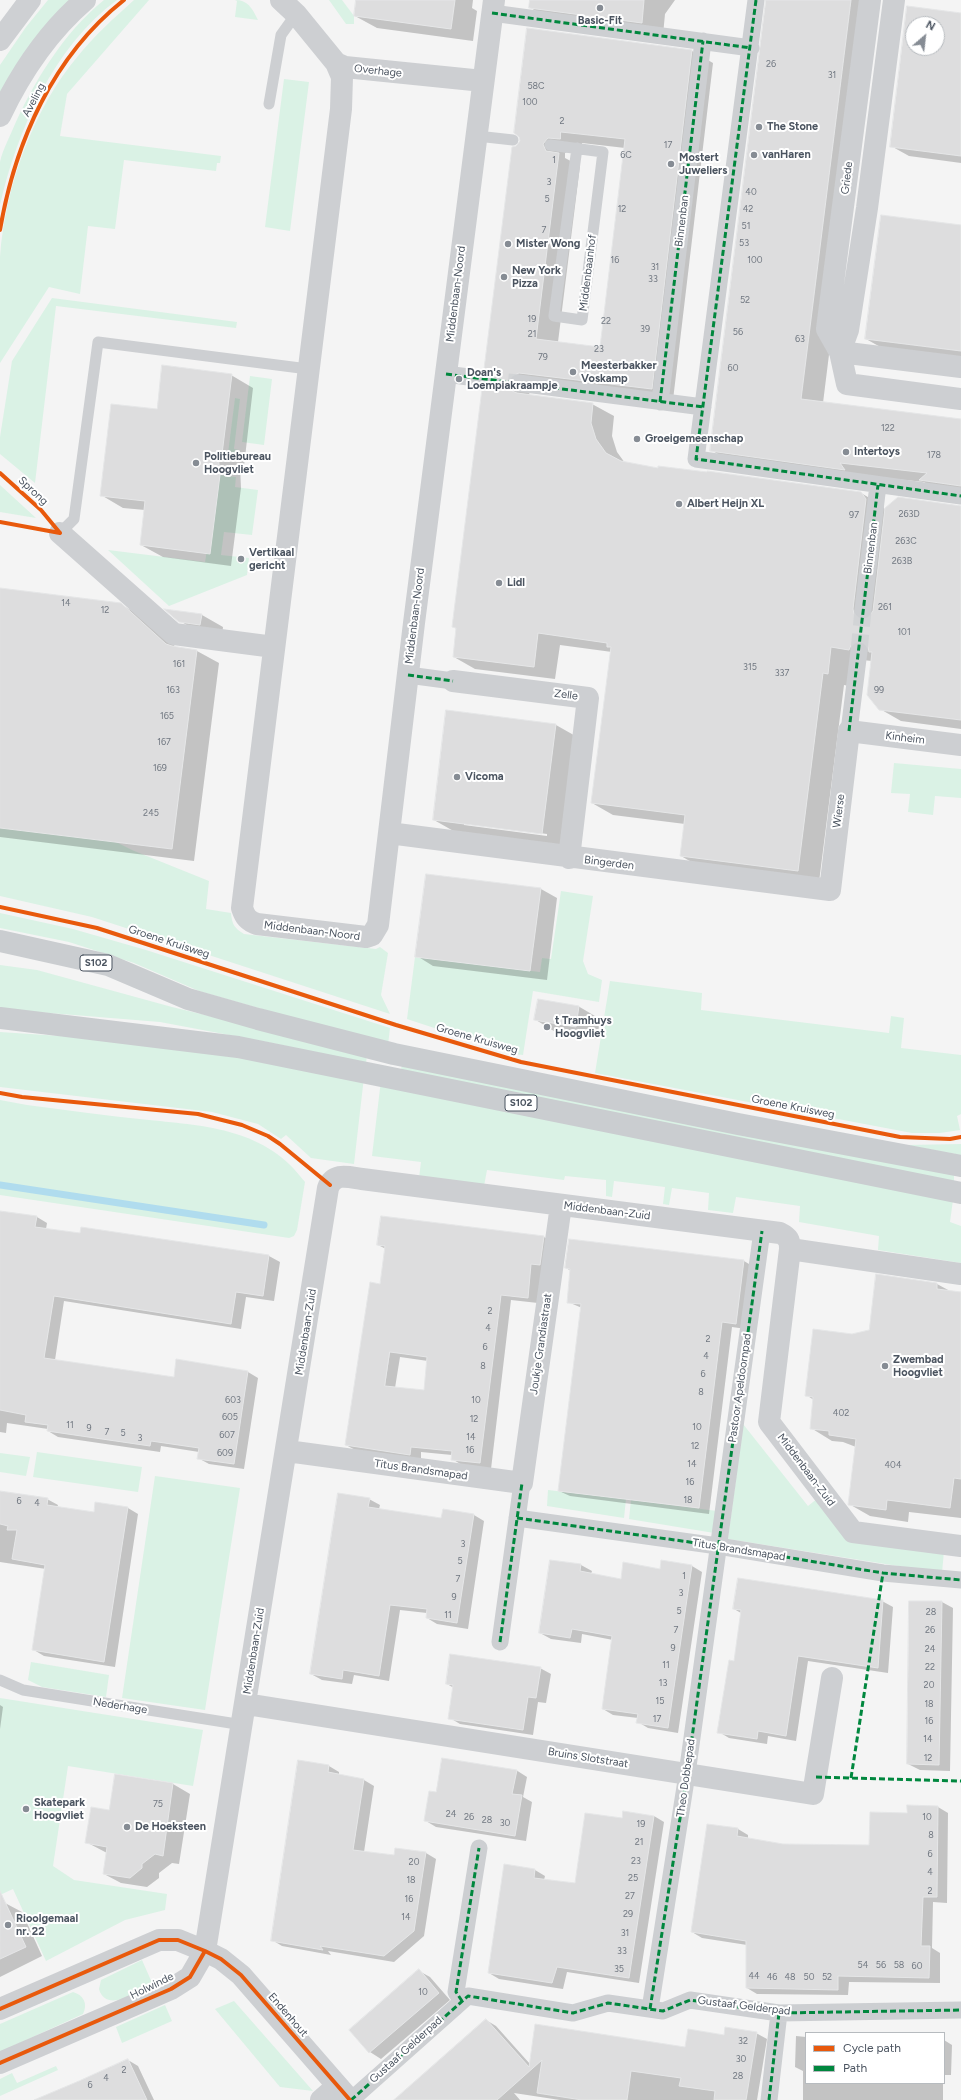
<!DOCTYPE html>
<style>
body{margin:0}
#map{position:relative;width:961px;height:2100px;overflow:hidden;background:#f4f4f4;font-family:Figtree,sans-serif}
canvas{display:block}
.legend{position:absolute;left:805px;top:2032px;width:140px;height:52px;box-sizing:border-box;background:#fff;border:1px solid #b7bbbf;margin:0;padding:5px 7px;list-style:none;font-size:12px;color:#4b5460}
.legend li{display:flex;align-items:center;gap:8px;height:20px}
.legend b{width:20px;border:1px solid #b7bbbf}
.north{position:absolute;left:905px;top:16px;width:40px;height:40px;box-sizing:border-box;background:#fff;border:1px solid #b7bbbf;border-radius:50%;rotate:28deg;font-size:11px;font-weight:700;line-height:16px;text-align:center;color:#4b5460}
.north::after{content:'';display:block;margin:auto;width:14px;height:18px;background:#868c94;clip-path:polygon(50% 0,100% 100%,50% 72%,0 100%)}
</style>
<div id="map">
<canvas width="961" height="2100"></canvas>
<ul class="legend">
<li><b style="height:5px;background:#e8590c"></b>Cycle path</li>
<li><b style="height:5px;background:#00873e"></b>Path</li>
</ul>
<div class="north">N</div>
</div>
<script>
const context = document.querySelector('canvas').getContext('2d');
context.lineJoin = 'round';
function fill(path, color) { context.fillStyle = color; context.fill(path, 'evenodd'); }
function stroke(path, color, width, dash) { context.strokeStyle = color; context.lineWidth = width; context.lineCap = dash ? 'butt' : 'round'; context.setLineDash(dash || []); context.stroke(path); }
function drawText(font, color, halo, rows, align = 'center') {
  context.font = font + ' Figtree,sans-serif'; context.lineWidth = 4; context.setLineDash([]); context.textBaseline = 'middle'; context.strokeStyle = halo; context.fillStyle = color; for (const [text, x, y, turn = 0] of rows) {
    context.save(); context.translate(x, y); context.rotate((+turn || 0) * Math.PI / 180); context.textAlign = isNaN(turn) ? turn : align; if (halo) context.strokeText(text, 0, 0); context.fillText(text, 0, 0); context.restore();
  }
}
const green = new Path2D(`
 M48 0H69L0 96V65L26 27Z
 M104 0H117C54 46 17 131 0 205 0 191 0 175 0 162 2 152 8 140 12 131 32 84 64 32 104 0Z
 M134 0H149L67 94 60 136 221 156 220 163H217L216 171 124 160 115 229 88 226 80 294 49 287 0 363C0 328 0 292 0 257 5 188 33 109 78 56 95 35 114 18 134 0Z
 M235 0C248 0 252 8 258 20L235 17 237 1Z
 M329 0H342L354 16V24H346Z
 M284 79 309 82 290 231 265 227Z
 M52 298 237 322 236 328 56 306 35 483 0 454V437L12 361Z
 M250 376 272 379 264 445 242 442Z
 M235 398 240 399 234 449 239 450 238 455 228 453Z
 M220 475 236 477 235 487 258 490 252 535 224 532 221 555 249 558 247 575 169 606 108 550 205 562Z
 M0 485 36 518 0 512Z
 M894 763 961 769V798L935 796 933 815 908 812 910 794 891 793Z
 M0 815 108 838 132 850 209 881 206 909 231 913C232 924 234 928 244 934L376 949 380 947 388 953 381 995 390 1014 92 917 0 896Z
 M561 891 593 896 583 961 588 974 602 980 599 1002 533 991 523 1055 513 1054 407 1019 415 957 540 972 542 958 551 959Z
 M0 913 73 929 146 950 390 1028 388 1045 199 991 134 963 69 942 0 928Z
 M0 965 37 970 172 1007 367 1054 366 1064 277 1044 160 1022 0 1009Z
 M610 981 702 993 701 1010 889 1033 891 1016 904 1018 901 1048 961 1055V1114L957 1116 960 1130 940 1133H912L595 1073Z
 M0 1032 120 1040 364 1077 354 1164 311 1158 286 1135 281 1139 258 1124 212 1112 0 1087Z
 M403 1058 954 1170V1182L401 1070Z
 M381 1080 953 1200 950 1222 961 1226V1263L878 1250 879 1236 799 1222 800 1206 736 1197 733 1213 708 1210 709 1193 672 1188 669 1205 663 1204 665 1187 614 1181 612 1197 606 1196V1180L565 1176 564 1180 487 1170 484 1186 419 1178 421 1162 372 1156Z
 M0 1100 27 1105C68 1110 108 1116 149 1120 208 1126 266 1129 305 1182L297 1230 294 1236 289 1238 0 1195Z
 M961 1144V1155L906 1145Z
 M743 1424 808 1506 818 1498 851 1539 944 1551 942 1573 728 1539Z
 M37 1452 142 1467 138 1492 33 1477Z
 M0 1453 30 1457 26 1476 0 1472Z
 M155 1476 240 1488 205 1710 122 1698Z
 M548 1490 626 1499 624 1518 547 1506Z
 M631 1500 717 1511 714 1533 629 1519Z
 M31 1662 109 1675 106 1697 42 1687 28 1680Z
 M0 1698 203 1730 193 1786 68 1766 53 1866 74 1880 167 1894 165 1910 125 1920 46 1961 13 1889 0 1895Z
 M142 1960 153 1985C138 1991 106 2014 99 1989L101 1980Z
 M73 1992C84 1995 88 2004 83 2014L0 2052V2024Z
 M234 2001 313 2091 280 2087 215 2009Z
 M165 2005 172 2021 122 2043 116 2027Z
 M56 2066 58 2070 0 2096V2079L12 2073 17 2083Z`);
const shadow = new Path2D(`
 M357 0H473L472 8 477 11 473 41 377 28 355 16Z
 M530 0H675L665 14 663 35 550 19 529 7Z
 M767 0H873L823 403 961 420V495L941 492 924 482 732 462 711 450Z
 M908 7 961 14V163L909 156 891 146ZM913 24H937V48H913Z
 M692 51 713 63 673 400 532 389 529 394 530 396 592 404 614 416 612 436 617 452 625 463 658 469 861 493 883 506 885 510 899 498 961 506V729L901 721 880 709 872 661 852 659 849 686 844 685 819 882 702 868 681 856 685 824 613 815 592 803 612 652 560 645 555 679 475 669 454 657 457 629 453 627 491 386 494 380 513 148ZM582 143 625 148 601 348 558 342 580 166 565 158V153L572 150 582 151Z
 M961 226V358L884 349 866 339Z
 M231 375 253 388 244 466 240 465 241 488 231 566 163 557 141 545 145 510 123 508 101 495 157 410Z
 M0 597 120 604 143 617 177 648 197 651 219 663 194 861 0 837Z
 M202 615 223 627 222 637 202 634 180 621Z
 M556 725 586 742 572 851 464 837 434 820ZM464 823 547 834V836L464 825Z
 M541 889 557 898 547 980 433 966 417 956Z
 M578 1006 600 1019 597 1039 557 1033 536 1020Z
 M0 1212 37 1217 47 1223 46 1229 80 1235 82 1228 269 1256 280 1262 274 1301 246 1297 241 1329 64 1301 55 1360 175 1378 248 1372 258 1378 244 1469 209 1464 198 1458 199 1452 161 1446 160 1452 58 1437 48 1431V1429L7 1423 6 1433 0 1432Z
 M544 1237 554 1243 538 1303 511 1300 491 1469 462 1465 452 1459V1455L421 1452V1460L357 1451 346 1445 381 1285 386 1249 378 1245ZM400 1357 428 1361 424 1391 395 1388Z
 M744 1261 754 1267 746 1329 732 1327 709 1514 570 1496 559 1491 582 1308 568 1302 571 1271 566 1268Z
 M937 1284 950 1291 961 1293V1518L909 1512 908 1522 870 1516 849 1504 856 1447 843 1442 832 1441 811 1428 814 1400 806 1395 852 1335 870 1331Z
 M0 1492 47 1499 58 1505 57 1508 95 1513 96 1503 128 1508 138 1514 115 1667 44 1656 34 1650 46 1569 0 1562Z
 M369 1499 380 1505 379 1509 442 1519 444 1510 474 1515 484 1521 468 1629 437 1624 427 1618V1613L400 1610 389 1681 354 1675 352 1684 322 1680 311 1674Z
 M551 1561 581 1565 592 1571 591 1574 622 1580 692 1566 702 1572 678 1733 648 1728 638 1722V1718L613 1715 603 1709 613 1640 582 1634 581 1643 551 1639 540 1633Z
 M882 1601 893 1607 888 1673 808 1661 796 1741 768 1736 767 1744 729 1738 719 1732 734 1662 741 1613 734 1609Z
 M942 1602 953 1608 950 1771 920 1770 908 1764Z
 M540 1668 551 1674 546 1703 538 1702 533 1735 460 1724 450 1718 454 1688 447 1684Z
 M0 1705 3 1707 0 1729Z
 M329 1766 339 1772V1775L364 1780 374 1786 364 1852 395 1856 426 1853 436 1859 424 1936 394 1962 328 1951 331 1955 282 1946 272 1940Z
 M516 1770 527 1777 523 1797 532 1802 526 1841 436 1827 426 1821 437 1793Z
 M116 1775 173 1784 190 1794 179 1864 172 1863 159 1873V1878L147 1887 121 1883 104 1874 107 1853 86 1842 110 1811Z
 M908 1806 938 1807 948 1813 947 1903 933 1902 932 1948 940 1953V1983L849 1982 848 1995 757 1994 747 1988V1945L702 1938 692 1932 708 1825 738 1829 748 1835V1839L782 1845 870 1846 908 1814Z
 M654 1816 664 1822 639 1983 567 1972 563 1989 499 1979 489 1973 535 1870 545 1876 544 1880 576 1884 623 1819Z
 M5 1903 22 1912 42 1956 0 1977V1905Z
 M419 1971 430 1977 450 2000 381 2059 370 2052 351 2030Z
 M486 2020 496 2026 530 2064 536 2025 686 2048 725 2037 756 2033 767 2039 757 2100H560L514 2093 520 2100H412Z
 M796 2036 806 2037V2083H943V2100H803V2071L795 2067Z
 M944 2040 952 2045 951 2075H944Z
 M128 2060 138 2066 154 2100H67Z`);
const stream = new Path2D(`
 M0 1185 264 1225`);
const building = new Path2D(`
 M356 0H455L451 29 354 16Z
 M530 0H644L642 23 529 8Z
 M766 0H851L801 399 961 419V486L919 480 927 473 840 463 845 470 710 451Z
 M907 6 961 13V156L890 147ZM913 24H937V48H913Z
 M527 28 692 50 652 389 519 373 510 377 508 381 512 391 517 393 593 403 591 423 596 439 606 453 621 461 658 468V466L707 472V471L861 492 866 499 853 609 854 614 861 620 867 619 873 611 885 508 898 497 961 506V720L879 710 867 695 872 652H869L868 647 860 641 851 645 849 650 831 647 828 674 823 673 798 871 680 856 685 815 591 803 611 647H607V643L538 633 534 667 453 657 456 628 452 627 482 389 491 385 493 380 489 371 484 369 512 147 516 146 520 141 519 137 514 133ZM561 132 625 139 600 347 536 339 559 153 546 151 543 144 548 138 560 139Z
 M881 215 961 225V351L865 339Z
 M162 365 232 374 222 454 218 453 220 475 210 554 140 545 145 501 100 496 111 404 157 409Z
 M0 588 121 603 166 644 172 646 197 650 172 849 0 828Z
 M164 609 202 614 200 625 179 622Z
 M446 710 556 724 542 834 433 820Z
 M426 874 541 888 530 971 415 957Z
 M538 999 579 1006 576 1027 534 1020Z
 M0 1211 37 1216 35 1227 80 1233 81 1227 269 1255 263 1296 236 1292 231 1324 54 1296 44 1358 174 1377 176 1359 248 1371 234 1464 197 1459 199 1448 151 1441 150 1446 47 1431 48 1425 25 1422 26 1415 0 1410Z
 M381 1216 544 1236 540 1265 531 1264 528 1298 501 1295 480 1463 451 1460 452 1451 411 1447 410 1455 345 1445 370 1282 380 1284 385 1246 377 1245ZM390 1352 427 1357 424 1390 385 1386Z
 M569 1239 744 1260 736 1324 722 1322 699 1508 558 1491 581 1304 567 1303 570 1269 565 1268Z
 M876 1274 937 1283V1289L961 1292V1479L954 1478 950 1508 887 1500 886 1510 848 1505 856 1439 829 1435V1431L810 1429 813 1397 805 1396 813 1329 852 1334 869 1330Z
 M0 1491 48 1498 47 1505 94 1512 95 1502 128 1507 104 1662 32 1650 45 1565 12 1559 17 1530H7L8 1526 0 1524Z
 M338 1493 370 1498 368 1507 441 1518 443 1509 474 1514 457 1623 426 1618 427 1609 390 1605 379 1676 343 1670 342 1679 310 1674Z
 M550 1560 581 1564 580 1571 621 1579 623 1562 660 1569 661 1560 692 1565 668 1728 636 1723 638 1714 602 1709 612 1636 572 1629 570 1638 539 1633Z
 M738 1578 883 1600 878 1668 798 1656 786 1736 758 1731 757 1739 717 1733 729 1660 734 1661 741 1610 733 1609Z
 M909 1601H942L939 1765 907 1764Z
 M450 1654 541 1667 536 1698 528 1697 523 1730 448 1719 453 1685 446 1684Z
 M442 1758 517 1770 512 1794 522 1795 515 1836 424 1821 429 1791 436 1792Z
 M298 1760 329 1765 328 1772 364 1779 353 1850 394 1855 395 1848 426 1852 414 1931 384 1956 320 1946 323 1950 271 1941Z
 M115 1774 173 1783 163 1856 155 1854 142 1864V1868L130 1878 103 1874 107 1847 85 1843 91 1807 109 1810Z
 M907 1805 938 1806 937 1897H923L921 1946H930L929 1978 838 1976V1990L746 1988V1941L691 1932 707 1824 738 1828 737 1836 783 1844 869 1845 870 1812 907 1813Z
 M623 1811 654 1816 629 1978 557 1967 552 1983 488 1973 504 1864 535 1869 534 1878 575 1883 585 1813 622 1818Z
 M0 1891 26 1947 0 1959Z
 M419 1969 439 1993 369 2053 349 2030Z
 M486 2019 529 2067 535 2024 685 2047 688 2029 724 2035 725 2027 757 2032 746 2100H714L715 2091 679 2086 681 2078 631 2071 627 2100H582L537 2093 542 2060 497 2100H394Z
 M128 2059 147 2100H34L79 2081Z`);
const pedestrianTunnel = new Path2D(`
 M483 379 518 383
 M859 651 863 610`);
const service = new Path2D(`
 M269 104 281 35 296 14
 M477 136 513 140
 M550 145 603 152 582 320 554 316 577 148
 M60 533 74 519 98 342 308 369
 M0 1680 23 1690 243 1725`);
const pedestrian = new Path2D(`
 M756 0 696 459 961 496
 M492 13 751 48
 M446 374 483 379
 M518 383 703 407
 M660 402 703 41
 M863 610 878 485
 M408 675 453 681
 M849 731 859 651
 M517 1518 718 1546 883 1573 961 1580
 M500 1642 522 1483
 M462 2001 456 1992 479 1848
 M650 2009 687 1774 762 1231
 M351 2100 468 1996 573 2013 608 2003 663 2011 690 2000 779 2013 961 2010
 M769 2100 779 2013`);
const minor = new Path2D(`
 M281 0 296 14 336 63 345 67 483 81
 M870 0 827 329 840 352 847 384 961 399
 M894 0 867 208 848 330 840 352 961 367
 M336 63 342 77 341 109 242 908C245 917 248 921 257 924L366 937 372 935 378 925 414 623 494 0
 M60 533 174 634 274 647
 M453 681 588 698 569 858
 M389 833 830 890 849 731 961 745
 M790 1249 961 1274
 M287 1451 522 1483 561 1205
 M246 1704 813 1794 832 1678
 M0 2009 159 1940H178L205 1951 190 1977 171 1989 0 2063
 M321 2100 337 2086
 M350 2100 241 1975 221 1959 205 1951 328 1188C334 1172 348 1177 362 1179L780 1233C788 1237 790 1240 790 1249L769 1422 853 1532 961 1546`);
const secondary = new Path2D(`
 M0 40 30 0
 M0 116C20 74 49 31 85 0`);
const primary = new Path2D(`
 M0 941 108 965 188 999 258 1019 394 1054 738 1124 961 1166
 M0 1018 238 1047 961 1193`);
const quiet = new Path2D(`
 M756 0 696 459 961 496
 M492 13 751 48
 M446 374 703 407
 M660 402 703 41
 M408 675 453 681
 M849 731 878 485
 M517 1518 718 1546 883 1573 961 1580
 M500 1642 522 1483
 M816 1777 961 1781
 M851 1778 883 1573
 M462 2001 456 1992 479 1848
 M650 2009 687 1774 762 1231
 M351 2100 468 1996 573 2013 608 2003 663 2011 690 2000 779 2013 961 2010
 M769 2100 779 2013`);
const cycleway = new Path2D(`
 M0 230C15 142 53 56 124 0
 M0 473 41 510 60 533
 M0 522 60 533
 M0 907 97 928 396 1025 521 1062 900 1137 950 1139 961 1137
 M0 1093 22 1097 198 1114 242 1125 268 1136 280 1144 330 1185
 M205 1951 221 1959 241 1975 350 2100
 M0 2009 159 1940H178L205 1951 190 1977 171 1989 0 2063`);
const markers = [
 [600,8,4,"#868c94"],
 [759,127,4,"#868c94"],
 [754,155,4,"#868c94"],
 [671,164,4,"#868c94"],
 [508,244,4,"#868c94"],
 [504,277,4,"#868c94"],
 [573,372,4,"#868c94"],
 [459,379,4,"#868c94"],
 [637,439,4,"#868c94"],
 [846,452,4,"#868c94"],
 [196,463,4,"#868c94"],
 [679,504,4,"#868c94"],
 [241,559,4,"#868c94"],
 [499,583,4,"#868c94"],
 [457,777,4,"#868c94"],
 [547,1027,4,"#868c94"],
 [885,1366,4,"#868c94"],
 [26,1809,4,"#868c94"],
 [127,1827,4,"#868c94"],
 [8,1925,4,"#868c94"]
];
const numberNames = [
 ["26",771,64],
 ["31",832,75],
 ["58C",536,86],
 ["100",530,102],
 ["2",562,121],
 ["17",668,145],
 ["6C",626,155],
 ["1",554,160],
 ["3",549,182],
 ["40",751,192],
 ["5",547,199],
 ["12",622,209],
 ["42",748,209],
 ["51",746,226],
 ["7",544,230],
 ["53",744,243],
 ["16",615,260],
 ["100",755,260],
 ["31",655,267],
 ["33",653,279],
 ["52",745,300],
 ["19",532,319],
 ["22",606,321],
 ["39",645,329],
 ["56",738,332],
 ["21",532,334],
 ["63",800,339],
 ["23",599,349],
 ["79",543,357],
 ["60",733,368],
 ["122",888,428],
 ["178",934,455],
 ["263D",909,514],
 ["97",854,515],
 ["263C",906,541],
 ["263B",902,561],
 ["14",66,603],
 ["261",885,607],
 ["12",105,610],
 ["101",904,632],
 ["161",179,664],
 ["315",750,667],
 ["337",782,673],
 ["163",173,690],
 ["99",879,690],
 ["165",167,716],
 ["167",164,742],
 ["169",160,768],
 ["245",151,813],
 ["2",490,1311],
 ["4",488,1328],
 ["2",708,1339],
 ["6",485,1347],
 ["4",706,1356],
 ["8",483,1366],
 ["6",703,1374],
 ["8",701,1392],
 ["603",233,1400],
 ["10",476,1400],
 ["402",841,1413],
 ["605",230,1417],
 ["12",474,1419],
 ["11",70,1425],
 ["10",697,1427],
 ["9",89,1428],
 ["7",107,1432],
 ["5",123,1433],
 ["607",227,1435],
 ["14",471,1437],
 ["3",140,1438],
 ["12",695,1446],
 ["16",470,1450],
 ["609",225,1453],
 ["14",692,1464],
 ["404",893,1465],
 ["16",690,1482],
 ["18",688,1500],
 ["6",19,1501],
 ["4",37,1503],
 ["3",463,1544],
 ["5",460,1561],
 ["1",684,1576],
 ["7",458,1579],
 ["3",681,1593],
 ["9",454,1597],
 ["5",679,1611],
 ["28",931,1612],
 ["11",448,1615],
 ["7",676,1630],
 ["26",930,1630],
 ["9",673,1648],
 ["24",930,1649],
 ["11",666,1665],
 ["22",930,1667],
 ["13",663,1683],
 ["20",929,1685],
 ["15",660,1701],
 ["18",929,1704],
 ["17",657,1719],
 ["16",929,1721],
 ["14",928,1739],
 ["12",928,1758],
 ["75",158,1804],
 ["24",451,1814],
 ["26",469,1817],
 ["10",927,1817],
 ["28",487,1820],
 ["30",505,1823],
 ["19",641,1824],
 ["8",931,1835],
 ["21",639,1842],
 ["6",930,1854],
 ["23",636,1861],
 ["20",414,1862],
 ["4",930,1872],
 ["25",633,1878],
 ["18",411,1880],
 ["2",930,1891],
 ["27",630,1896],
 ["16",409,1899],
 ["29",628,1914],
 ["14",406,1917],
 ["31",625,1933],
 ["33",622,1951],
 ["54",863,1965],
 ["56",881,1965],
 ["58",899,1965],
 ["60",917,1966],
 ["35",619,1969],
 ["44",754,1976],
 ["46",772,1977],
 ["48",790,1977],
 ["50",809,1977],
 ["52",827,1977],
 ["10",423,1992],
 ["32",743,2041],
 ["30",741,2059],
 ["2",124,2070],
 ["28",738,2076],
 ["4",106,2078],
 ["6",90,2085]
];
const shields = [
 [96,963,32],
 [521,1103,32]
];
const shieldNames = [
 ["S102",96,963],
 ["S102",521,1103]
];
const poiNames = [
 ["Basic-Fit",600,21,"center"],
 ["The Stone",767,127],
 ["vanHaren",762,155],
 ["Mostert",679,158],
 ["Juweliers",679,171],
 ["Mister Wong",516,244],
 ["New York",512,271],
 ["Pizza",512,284],
 ["Meesterbakker",581,366],
 ["Voskamp",581,379],
 ["Doan's",467,373],
 ["Loempiakraampje",467,386],
 ["Groeigemeenschap",645,439],
 ["Intertoys",854,452],
 ["Politiebureau",204,457],
 ["Hoogvliet",204,470],
 ["Albert Heijn XL",687,504],
 ["Vertikaal",249,553],
 ["gericht",249,566],
 ["Lidl",507,583],
 ["Vicoma",465,777],
 ["t Tramhuys",555,1021],
 ["Hoogvliet",555,1034],
 ["Zwembad",893,1360],
 ["Hoogvliet",893,1373],
 ["Skatepark",34,1803],
 ["Hoogvliet",34,1816],
 ["De Hoeksteen",135,1827],
 ["Rioolgemaal",16,1919],
 ["nr. 22",16,1932]
];
const streetNames = [
 ["Overhage",378,71,6],
 ["Aveling",34,100,-62],
 ["Griede",847,178,-83],
 ["Binnenban",682,221,-83],
 ["Middenbaanhof",588,273,-83],
 ["Middenbaan-Noord",456,294,-83],
 ["Sprong",33,491,43],
 ["Binnenban",871,548,-83],
 ["Middenbaan-Noord",415,616,-83],
 ["Zelle",566,695,7],
 ["Kinheim",905,738,7],
 ["Wierse",839,811,-83],
 ["Bingerden",609,863,7],
 ["Middenbaan-Noord",312,931,7],
 ["Groene Kruisweg",169,942,18],
 ["Groene Kruisweg",477,1039,16],
 ["Groene Kruisweg",793,1107,11],
 ["Middenbaan-Zuid",607,1211,7],
 ["Middenbaan-Zuid",306,1332,-81],
 ["Joukje Grandiastraat",541,1344,-82],
 ["Pastoor Apeldoornpad",740,1388,-82],
 ["Titus Brandsmapad",421,1470,8],
 ["Middenbaan-Zuid",806,1470,53],
 ["Titus Brandsmapad",739,1550,9],
 ["Middenbaan-Zuid",254,1651,-81],
 ["Nederhage",120,1706,9],
 ["Bruins Slotstraat",588,1758,9],
 ["Theo Dobbepad",686,1778,-82],
 ["Holwinde",152,1986,-26],
 ["Gustaaf Gelderpad",744,2006,7],
 ["Endenhout",288,2015,49],
 ["Gustaaf Gelderpad",406,2050,-42]
];
fill(green, '#daf2e5');
fill(shadow, '#0003');
stroke(stream, '#b0dcee', 7);
fill(building, '#ddddde');
stroke(building, '#e5e6e7', 1);
stroke(pedestrianTunnel, '#d2d4d6', 17, [17, 8]);
stroke(service, '#cdcfd2', 11);
stroke(pedestrian, '#cdcfd2', 17);
stroke(minor, '#cdcfd2', 22);
stroke(secondary, '#ced0d3', 22);
stroke(primary, '#cacdd0', 22);
stroke(quiet, '#00873e', 3, [6, 3]);
stroke(cycleway, '#e8590c', 4);
for (const [x, y, r, color] of markers) { const dot = new Path2D(); dot.arc(x, y, r, 0, 2 * Math.PI); context.fillStyle = color; context.fill(dot); stroke(dot, '#fff', 1.5); }
drawText('9px', '#707780', null, numberNames);
for (const [x, y, w] of shields) { const box = new Path2D(); box.roundRect(x - w / 2, y - 8, w, 16, 3); context.fillStyle = '#fff'; context.fill(box); stroke(box, '#4b5460', 1); }
drawText('bold 10px', '#4b5460', null, shieldNames);
drawText('bold 11px', '#4b5460', '#fff', poiNames, 'left');
drawText('11px', '#4b5460', '#fff', streetNames);
</script>
